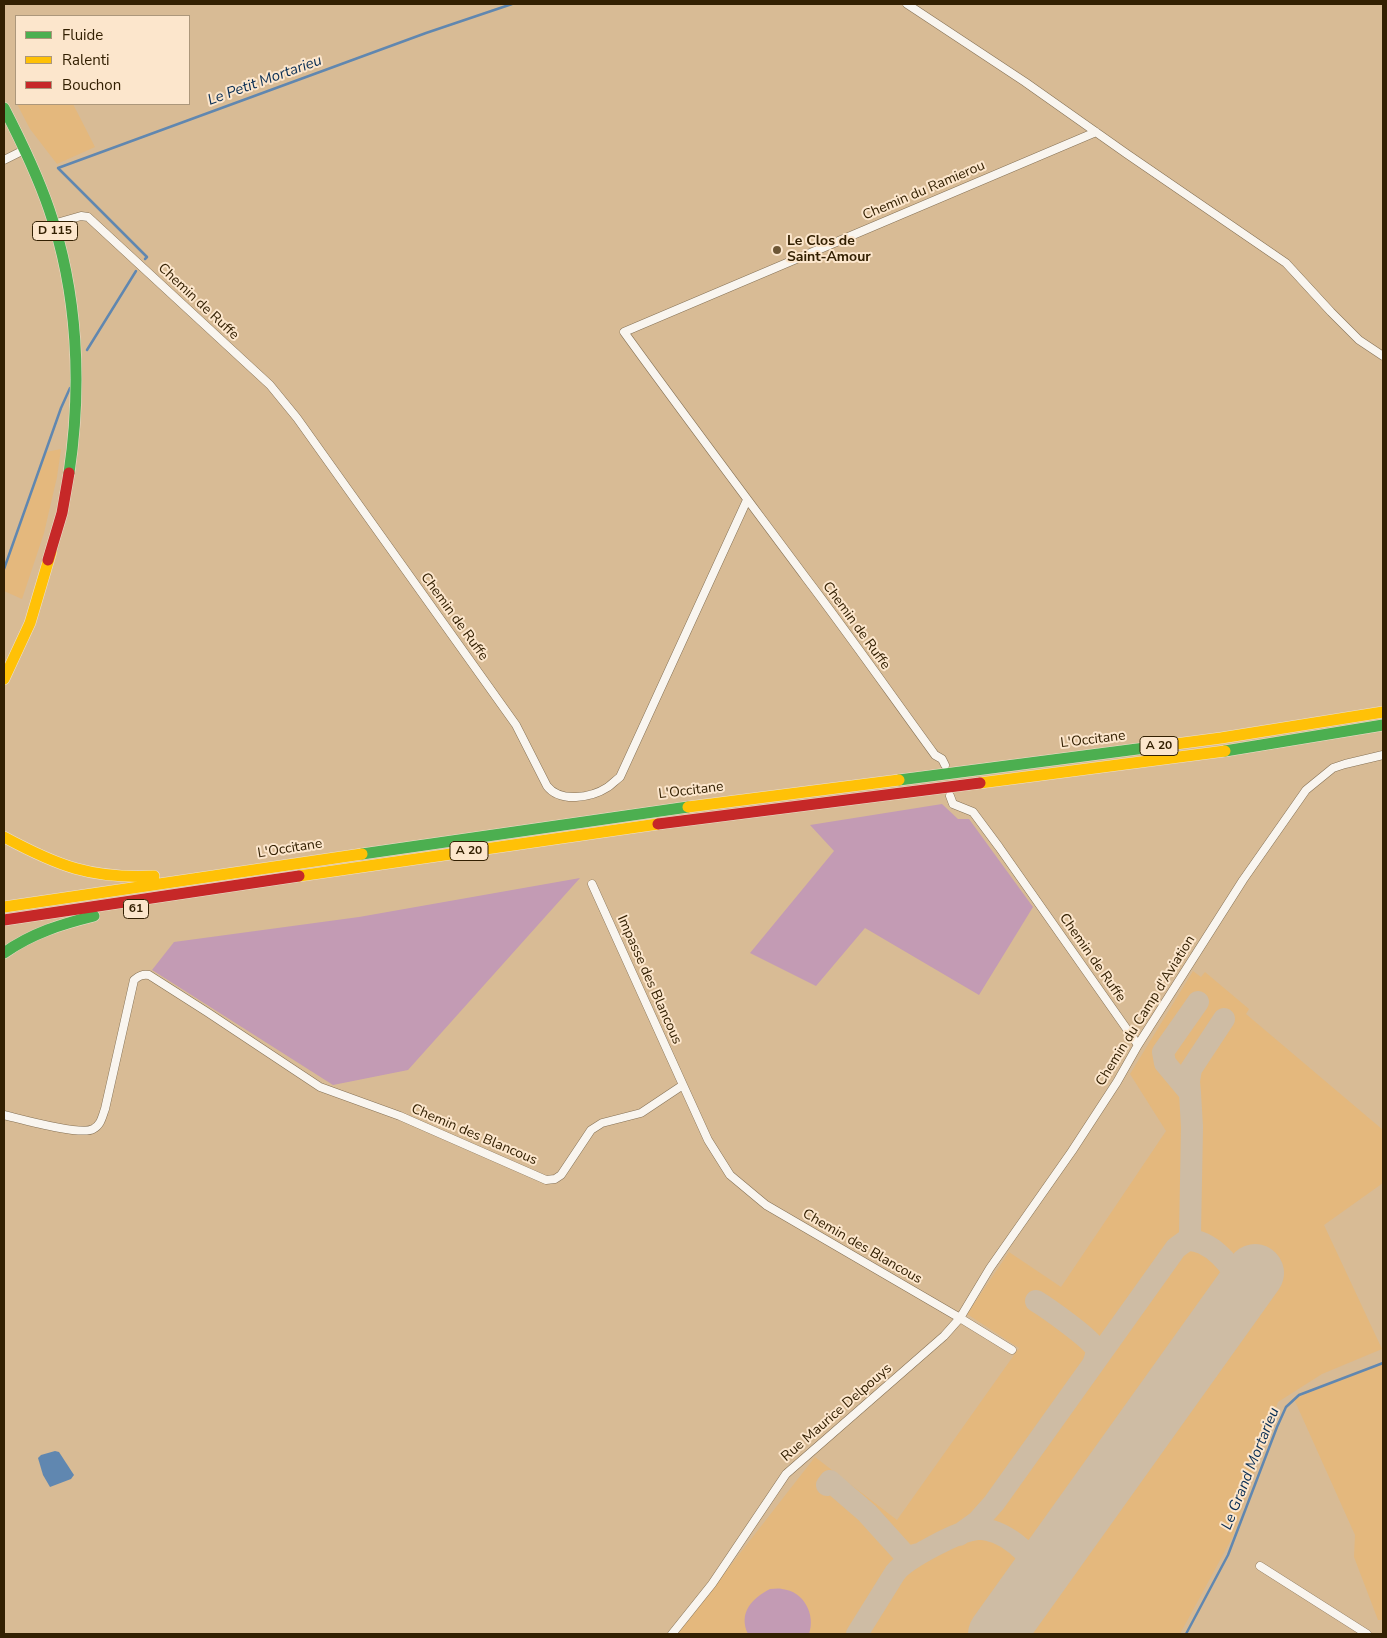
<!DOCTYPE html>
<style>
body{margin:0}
#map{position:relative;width:1387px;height:1638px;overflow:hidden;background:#d8bb95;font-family:"Nunito Sans",sans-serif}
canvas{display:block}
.frame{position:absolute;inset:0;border:5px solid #332002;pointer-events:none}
.legend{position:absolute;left:15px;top:15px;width:175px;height:90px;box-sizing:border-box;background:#fce6cc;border:1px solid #ac977b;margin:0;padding:6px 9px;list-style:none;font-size:15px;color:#332002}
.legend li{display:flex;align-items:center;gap:10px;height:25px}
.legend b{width:25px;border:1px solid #ac977b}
</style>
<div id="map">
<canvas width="1387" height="1638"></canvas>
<div class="frame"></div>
<ul class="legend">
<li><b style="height:6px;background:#4caf50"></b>Fluide</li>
<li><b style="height:6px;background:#ffc107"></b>Ralenti</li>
<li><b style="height:6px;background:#c62828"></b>Bouchon</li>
</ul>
</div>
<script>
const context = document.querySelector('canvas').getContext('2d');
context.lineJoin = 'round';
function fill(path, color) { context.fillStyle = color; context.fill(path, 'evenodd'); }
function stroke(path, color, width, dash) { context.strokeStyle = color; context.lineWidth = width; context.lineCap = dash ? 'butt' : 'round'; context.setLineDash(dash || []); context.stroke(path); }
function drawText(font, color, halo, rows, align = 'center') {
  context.font = font + ' "Nunito Sans",sans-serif'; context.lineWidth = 4; context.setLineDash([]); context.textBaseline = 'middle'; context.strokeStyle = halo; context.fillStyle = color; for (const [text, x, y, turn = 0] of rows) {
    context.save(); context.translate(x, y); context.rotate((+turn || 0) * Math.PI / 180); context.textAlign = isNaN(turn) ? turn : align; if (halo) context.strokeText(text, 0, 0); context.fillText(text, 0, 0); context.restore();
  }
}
const built = new Path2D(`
 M17 104H73L95 147 57 164 30 129Z
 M61 449 57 477 44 533 22 599 4 591V568L46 452Z
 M1193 971 1201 977 1205 972 1249 1009 1246 1014 1383 1130V1183L1324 1225 1382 1349 1322 1374 1278 1402 1232 1538 1180 1634H677L815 1457 897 1520 1019 1348 967 1314 1009 1252 1061 1287 1166 1131 1130 1074Z
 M1383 1362V1620H1378L1354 1557 1355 1535 1294 1399Z`);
const green = new Path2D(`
 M942 804 958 819H969L1033 907 979 995 865 928 816 986 750 953 834 851 810 825Z
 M580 878 408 1070 333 1085 152 970 174 942 359 917Z
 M770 1589C774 1589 778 1588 782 1589 804 1591 816 1615 809 1634H748C738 1613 752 1598 770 1589Z`);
const water = new Path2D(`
 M55 1451 59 1452 74 1475 71 1479 50 1487 43 1475 38 1458 41 1455Z`);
const stream = new Path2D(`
 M145 259 147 257 58 168 426 33 512 4
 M87 350 136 271
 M4 569 61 408 70 388
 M1186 1634 1228 1555 1277 1427 1286 1407 1299 1395 1383 1363`);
const taxiway = new Path2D(`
 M1190 1093 1189 1081 1191 1069 1224 1019
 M1187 1240 1189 1238 1190 1234 1192 1127 1190 1093 1165 1063 1163 1052 1198 1002
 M1036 1301C1046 1307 1093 1340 1096 1349 1097 1354 1095 1359 1093 1364
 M827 1485 830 1481 867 1513 905 1555 911 1556 918 1554
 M959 1535 977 1522 994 1503 1176 1248 1187 1240C1207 1238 1238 1267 1237 1287 1235 1301 1224 1314 1217 1325
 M1019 1547C1037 1560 1047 1550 1063 1541
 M857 1634 895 1573C905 1559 960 1530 978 1529 999 1527 1041 1555 1033 1580 1029 1592 1018 1605 1010 1615`);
const runway = new Path2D(`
 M997 1634 1255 1273`);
const street = new Path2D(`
 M907 4 1025 82 1127 154 1286 263 1331 312 1359 340 1383 356
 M4 160 24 150
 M53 224 81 216 88 217 270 385 297 418 516 725 547 786C560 803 591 798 608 787 612 784 616 780 620 777L747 500
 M945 765 942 759 935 755C892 696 850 636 806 578 745 496 684 415 624 332L1096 132
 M950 796 953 804 973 812 999 847 1138 1045
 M592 884 683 1085
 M4 1115C21 1119 81 1136 93 1129 101 1125 102 1117 105 1109L134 980C139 976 142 974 149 975L207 1012 320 1087 400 1116 546 1180 555 1179 561 1175 591 1130 602 1123 641 1113 683 1085 708 1140 730 1175 766 1205 960 1318 1012 1350
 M1260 1566 1367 1634
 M672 1634 712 1584 786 1474 944 1336 960 1318 990 1268 1072 1151 1117 1082 1138 1045 1243 880 1306 790 1333 768 1345 764 1383 755`);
const fast = new Path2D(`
 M4 108C21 141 37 174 49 209 78 293 82 386 69 473
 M1225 751 1383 725
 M899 780 1168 745
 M362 854 688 807
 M4 953C32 933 62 924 94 916`);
const slow = new Path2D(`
 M4 679 30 623 51 552
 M1168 745 1221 738 1383 712
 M980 783 1225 751
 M688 807 899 780
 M4 837C58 866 91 879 154 876
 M299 876 658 824
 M4 907 362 854`);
const jam = new Path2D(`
 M48 560 62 513 69 473
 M658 824 980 783
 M4 920 299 876`);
const markers = [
 [777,250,5,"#6d5635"]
];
const shields = [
 [55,231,45],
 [1159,746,38],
 [469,851,38],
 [136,909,25]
];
const shieldNames = [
 ["D 115",55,231],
 ["A 20",1159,746],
 ["A 20",469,851],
 ["61",136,909]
];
const streetNames = [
 ["Chemin du Ramierou",924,191,-23],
 ["Chemin de Ruffe",198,302,43],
 ["Chemin de Ruffe",454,617,54],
 ["Chemin de Ruffe",856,626,54],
 ["L'Occitane",1093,740,-7],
 ["L'Occitane",691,791,-7],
 ["L'Occitane",290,849,-9],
 ["Chemin de Ruffe",1092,958,55],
 ["Impasse des Blancous",649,980,66],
 ["Chemin du Camp d'Aviation",1146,1011,-58],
 ["Chemin des Blancous",474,1135,23],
 ["Chemin des Blancous",862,1247,30],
 ["Rue Maurice Delpouys",837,1413,-41]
];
const poiNames = [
 ["Le Clos de",787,242],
 ["Saint-Amour",787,258]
];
const waterNames = [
 ["Le Petit Mortarieu",265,81,-20],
 ["Le Grand Mortarieu",1251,1469,-68]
];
fill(built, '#e4b87d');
fill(green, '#c39bb4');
fill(water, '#6087b0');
stroke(stream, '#6087b0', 2.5);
stroke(taxiway, '#cebca4', 22);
stroke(runway, '#cebca4', 58);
stroke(street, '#857155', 9);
stroke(fast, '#ede0cf', 12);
stroke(slow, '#ede0cf', 12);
stroke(jam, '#ede0cf', 12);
stroke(street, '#f9f5ef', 8);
stroke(fast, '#4caf50', 11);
stroke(slow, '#ffc107', 11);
stroke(jam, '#c62828', 11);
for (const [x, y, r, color] of markers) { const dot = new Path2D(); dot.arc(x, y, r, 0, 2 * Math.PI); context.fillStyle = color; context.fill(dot); stroke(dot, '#fce6cc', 2); }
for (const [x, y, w] of shields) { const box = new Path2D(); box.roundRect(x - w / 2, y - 9.5, w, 19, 4); context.fillStyle = '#fce6cc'; context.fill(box); stroke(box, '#332002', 1); }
drawText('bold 12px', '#332002', null, shieldNames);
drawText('14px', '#332002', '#fce6cc', streetNames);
drawText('bold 14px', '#332002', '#fce6cc', poiNames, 'left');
drawText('italic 15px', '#092e54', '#fce6cc', waterNames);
</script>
